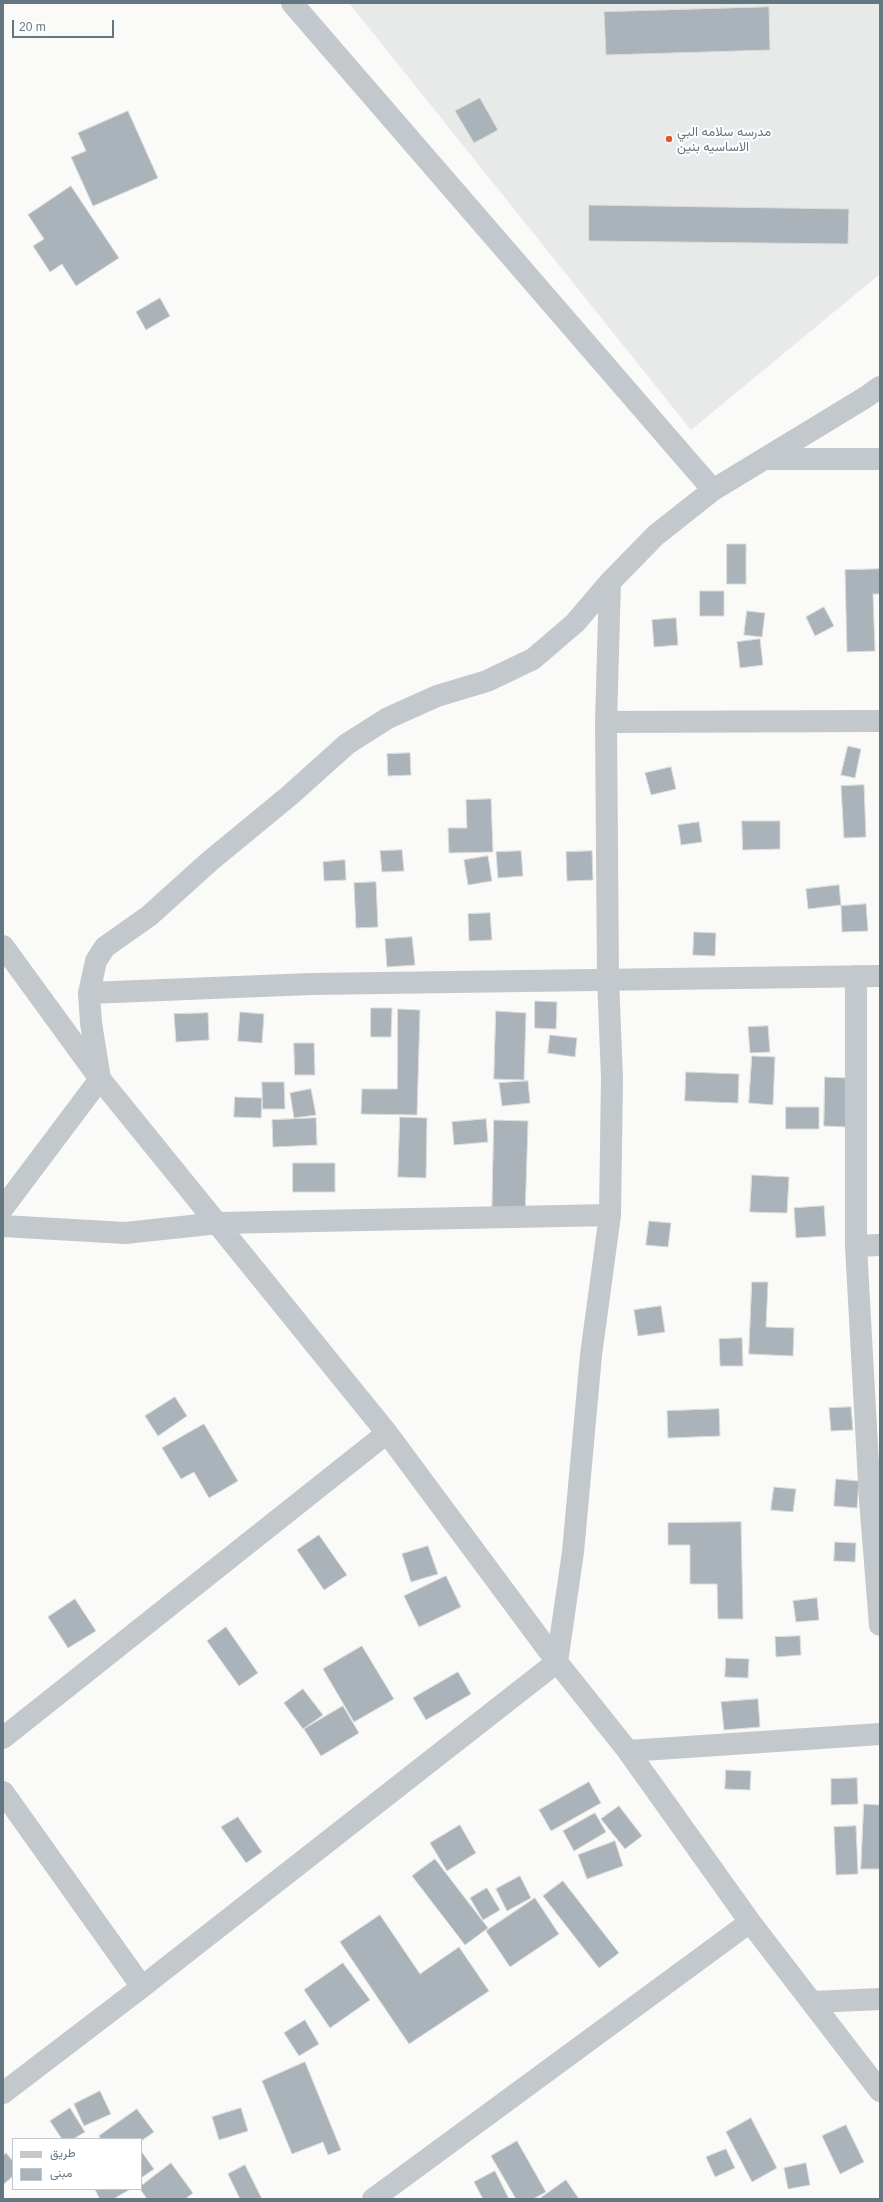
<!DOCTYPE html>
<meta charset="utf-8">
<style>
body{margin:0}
#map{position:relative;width:883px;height:2202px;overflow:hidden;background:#fafaf8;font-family:Helvetica,Vazirmatn,sans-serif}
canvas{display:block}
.frame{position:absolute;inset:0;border:4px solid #657683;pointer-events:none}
.legend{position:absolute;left:12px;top:2138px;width:130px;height:52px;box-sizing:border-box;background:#fff;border:1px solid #c1c8cd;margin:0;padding:5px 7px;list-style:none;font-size:12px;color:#657683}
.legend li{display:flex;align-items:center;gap:8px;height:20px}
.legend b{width:20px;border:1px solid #c1c8cd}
.scale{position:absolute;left:12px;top:20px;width:102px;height:18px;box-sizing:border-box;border:2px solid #657683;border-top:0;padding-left:5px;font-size:12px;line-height:14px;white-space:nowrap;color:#657683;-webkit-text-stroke:3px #fff;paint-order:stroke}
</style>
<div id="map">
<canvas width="883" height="2202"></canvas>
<div class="frame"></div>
<ul class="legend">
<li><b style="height:5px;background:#c3c8cc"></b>طريق</li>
<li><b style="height:11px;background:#aab3b9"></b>مبنى</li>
</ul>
<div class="scale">20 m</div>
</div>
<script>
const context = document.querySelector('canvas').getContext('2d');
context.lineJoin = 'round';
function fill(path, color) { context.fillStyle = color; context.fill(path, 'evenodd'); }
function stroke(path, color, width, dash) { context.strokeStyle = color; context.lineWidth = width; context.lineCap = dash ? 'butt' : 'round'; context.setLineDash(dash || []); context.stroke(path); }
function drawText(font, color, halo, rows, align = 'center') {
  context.font = font + ' Helvetica,Vazirmatn,sans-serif'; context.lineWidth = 4; context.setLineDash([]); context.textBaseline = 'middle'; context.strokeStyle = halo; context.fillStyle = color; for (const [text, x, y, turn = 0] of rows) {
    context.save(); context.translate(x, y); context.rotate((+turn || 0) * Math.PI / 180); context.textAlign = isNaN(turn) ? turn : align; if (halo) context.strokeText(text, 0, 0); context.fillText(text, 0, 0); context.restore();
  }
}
const built = new Path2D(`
 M349 3H880V274L691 430Z`);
const building = new Path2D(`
 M769 7 770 50 606 55 604 12Z
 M480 98 498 130 474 143 455 111Z
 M128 111 158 178 93 206 71 157 86 151 78 133Z
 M71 186 119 258 76 286 62 264 50 272 33 246 44 239 28 215Z
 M589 205 849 209 848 244 589 241Z
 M160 298 170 316 146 330 136 312Z
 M727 544H746V584H727Z
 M880 569V594H873L875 651 847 652 845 570Z
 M700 591H724V616H700Z
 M824 607 834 626 815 636 806 617Z
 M747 611 765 613 762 637 744 635Z
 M676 618 678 645 654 647 652 620Z
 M760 639 763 665 740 668 737 642Z
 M848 746 861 749 855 778 841 775Z
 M410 753 411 775 388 776 387 754Z
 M671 767 676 789 651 795 645 773Z
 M864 785 866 837 844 838 841 786Z
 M491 799 493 852 449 853 448 828H467L466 800Z
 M742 821H780V849L743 850Z
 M699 822 702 842 681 845 678 825Z
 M402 850 404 871 382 872 380 851Z
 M521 851 523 876 498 878 496 852Z
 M592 851 593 880 567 881 566 852Z
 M488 856 492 881 468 885 464 860Z
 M345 860 346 880 324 881 323 862Z
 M376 882 378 927 356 928 354 883Z
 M839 885 841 905 808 909 806 889Z
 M866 904 868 931 842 932 841 906Z
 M490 913 492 940 469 941 468 914Z
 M694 932 716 933 715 956 693 955Z
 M412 937 415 965 387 967 385 939Z
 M535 1001 557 1002 556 1029 535 1028Z
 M371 1008H392L391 1037H371Z
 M398 1009 420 1010 417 1115 361 1114 362 1089H397Z
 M496 1011 526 1013 524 1080 494 1079Z
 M240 1012 264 1014 262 1043 238 1041Z
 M208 1013 209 1040 176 1042 174 1014Z
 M768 1026 770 1052 750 1053 748 1027Z
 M550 1035 577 1038 575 1057 548 1053Z
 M294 1043H314L315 1075H295Z
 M752 1056 775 1057 773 1105 749 1103Z
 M686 1072 739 1074 738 1103 685 1101Z
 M825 1077 849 1078 847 1127 824 1126Z
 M528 1081 530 1103 502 1106 499 1083Z
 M262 1082H284L285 1109H263Z
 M311 1089 316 1115 294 1118 290 1093Z
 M235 1097 262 1098 261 1118 234 1117Z
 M786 1107H819V1129H786Z
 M400 1117 427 1118 426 1178 398 1177Z
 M316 1118 317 1145 273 1147 272 1120Z
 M486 1119 488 1142 454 1145 452 1122Z
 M494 1120 528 1121 525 1218 492 1217Z
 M293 1163H335V1192H293Z
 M752 1175 789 1177 787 1213 750 1212Z
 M824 1206 826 1236 796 1238 794 1208Z
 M649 1221 671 1223 668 1247 646 1245Z
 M752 1282H768L766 1327 794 1328 793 1356 749 1354Z
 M661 1306 665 1332 638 1336 634 1310Z
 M742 1338 743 1366H720L719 1339Z
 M175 1397 187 1416 158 1436 145 1416Z
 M851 1407 853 1430 831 1431 829 1408Z
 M719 1409 720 1436 668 1438 667 1411Z
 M204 1424 238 1481 209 1498 194 1472 181 1479 162 1448Z
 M836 1479 859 1481 857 1508 834 1506Z
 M774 1487 796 1489 793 1512 771 1510Z
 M741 1522 743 1619H718L717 1584H690V1545H668V1523Z
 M319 1535 347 1575 324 1590 297 1550Z
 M835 1542 856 1543 855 1562 834 1561Z
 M428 1546 438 1574 411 1582 402 1554Z
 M446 1576 461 1607 419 1627 404 1596Z
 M817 1598 819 1620 796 1622 793 1601Z
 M75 1599 96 1631 68 1648 48 1617Z
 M226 1627 258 1673 239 1686 207 1641Z
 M800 1636 801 1655 776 1657 775 1637Z
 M362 1646 394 1699 354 1722 323 1669Z
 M726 1658 749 1659 748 1678 725 1677Z
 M458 1672 471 1694 426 1720 413 1698Z
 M303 1689 323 1715 303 1729 284 1703Z
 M758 1699 760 1727 724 1730 721 1702Z
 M343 1706 359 1733 321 1756 304 1729Z
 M726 1770 751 1771 750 1790 725 1789Z
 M857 1778 858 1804 831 1805V1779Z
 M589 1782 601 1803 551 1831 539 1810Z
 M864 1804 880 1805V1869H861Z
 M619 1806 642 1836 625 1849 601 1819Z
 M595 1813 606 1832 574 1851 563 1831Z
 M238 1817 262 1852 246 1863 221 1827Z
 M460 1825 476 1853 447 1871 430 1843Z
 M856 1826 858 1874 836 1875 834 1827Z
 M615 1841 623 1866 587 1879 578 1855Z
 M435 1859 488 1928 465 1945 412 1876Z
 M520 1876 531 1898 507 1911 496 1889Z
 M563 1881 619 1953 599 1968 543 1896Z
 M487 1888 500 1910 483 1920 470 1898Z
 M535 1898 559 1934 510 1967 486 1931Z
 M380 1915 420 1974 459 1947 489 1991 409 2044 340 1942Z
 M343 1963 370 2000 330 2028 304 1990Z
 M305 2020 319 2044 299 2056 284 2033Z
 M305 2062 341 2150 328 2155 323 2142 292 2154 262 2081Z
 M100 2091 111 2114 84 2126 74 2104Z
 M70 2108 85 2132 73 2139H62L50 2121Z
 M241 2108 248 2131 219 2140 212 2117Z
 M137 2109 154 2132 141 2141V2139H101L99 2136Z
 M751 2118 777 2168 752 2182 726 2132Z
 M846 2125 864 2162 840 2174 822 2136Z
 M517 2141 546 2192 533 2199H516L491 2156Z
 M726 2149 735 2168 715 2177 706 2157Z
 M141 2151 154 2169 141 2178Z
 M6 2153 13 2161V2176L3 2185V2156Z
 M171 2163 193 2193 185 2199H147L140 2189 141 2186Z
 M806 2163 810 2185 788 2189 784 2168Z
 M245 2165 262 2199H240L228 2174Z
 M495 2171 509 2199H483L474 2182Z
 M566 2180 579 2199H539Z
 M95 2189H128L129 2190 113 2199H100Z`);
const street = new Path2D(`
 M292 3 713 490
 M765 459H880
 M606 722 880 721
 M3 946 100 1079 387 1433 557 1662 628 1751 750 1922 880 2091
 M856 976V1246L870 1500 880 1625
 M89 993 311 984 880 976
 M3 1208 100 1079 91 1023 89 993 96 961 105 947 149 916 210 861 289 796 347 744 388 718 437 696 487 681 533 659 575 623 610 582 656 535 713 490 866 397 880 387
 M3 1226 125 1233 219 1223 610 1215
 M856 1246 880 1245
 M3 1738 387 1433
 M628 1751 880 1734
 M3 1792 142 1987
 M813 2002 880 1999
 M3 2093 142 1987 557 1662 573 1552 591 1355 610 1215 612 1078 608 978 606 722 610 582
 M373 2199 750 1922`);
const markers = [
 [669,139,4,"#e4572e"]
];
const poiNames = [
 ["مدرسه سلامه البي",677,132],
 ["الاساسيه بنين",677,147]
];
fill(built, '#e8e9e9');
fill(building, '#aab3b9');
stroke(building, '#dcdcda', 1);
stroke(street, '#c3c8cc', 22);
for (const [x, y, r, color] of markers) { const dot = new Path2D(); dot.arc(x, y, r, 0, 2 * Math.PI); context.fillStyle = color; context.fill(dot); stroke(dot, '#fff', 1.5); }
drawText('13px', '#657683', '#fff', poiNames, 'left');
</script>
